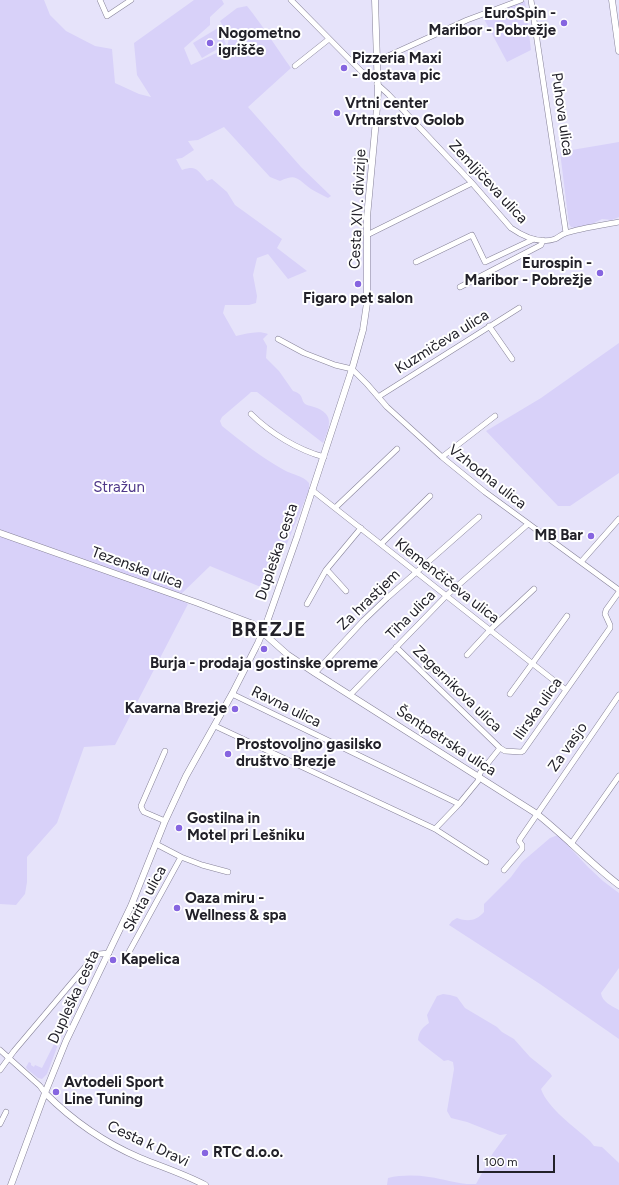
<!DOCTYPE html>
<meta charset="utf-8">
<style>
body{margin:0}
#map{position:relative;width:619px;height:1185px;overflow:hidden;background:#e6e3fa;font-family:Figtree,sans-serif}
canvas{display:block}
.scale{position:absolute;left:477px;top:1155px;width:78px;height:18px;box-sizing:border-box;border:2px solid #222129;border-top:0;padding-left:5px;font-size:12px;line-height:14px;white-space:nowrap;color:#222129;-webkit-text-stroke:3px #fff;paint-order:stroke}
</style>
<div id="map">
<canvas width="619" height="1185"></canvas>
<div class="scale">100 m</div>
</div>
<script>
const context = document.querySelector('canvas').getContext('2d');
context.lineJoin = 'round';
function fill(path, color) { context.fillStyle = color; context.fill(path, 'evenodd'); }
function stroke(path, color, width, dash) { context.strokeStyle = color; context.lineWidth = width; context.lineCap = dash ? 'butt' : 'round'; context.setLineDash(dash || []); context.stroke(path); }
function drawText(font, color, halo, rows, align = 'center') {
  context.font = font + ' Figtree,sans-serif'; context.lineWidth = 4; context.setLineDash([]); context.textBaseline = 'middle'; context.strokeStyle = halo; context.fillStyle = color; for (const [text, x, y, turn = 0] of rows) {
    context.save(); context.translate(x, y); context.rotate((+turn || 0) * Math.PI / 180); context.textAlign = isNaN(turn) ? turn : align; if (halo) context.strokeText(text, 0, 0); context.fillText(text, 0, 0); context.restore();
  }
}
const green = new Path2D(`
 M0 0H44L50 15 66 31 95 46 112 49 115 83 139 94 151 97 137 75 134 43 194 0H222L224 4 210 17V25L184 48 191 65 227 48 229 37 220 21 237 8 247 6C263 26 276 47 291 68L248 107 301 167 331 196 328 198C322 195 316 192 311 189 297 179 297 173 280 181L270 177 224 127 198 140 188 141 194 150 182 158 176 159 182 170C197 165 197 170 207 181L212 179 227 192 235 205 282 239 277 248 307 271 288 279 268 254 257 258 253 275 257 296 256 303 249 305H225L223 313 236 336C246 334 258 330 268 334L263 339 267 346 266 358 279 371 293 391C306 395 299 401 307 405 309 406 312 406 314 407 335 414 330 426 323 443L257 392H251L249 394 222 417 220 421 222 426C242 442 262 458 284 470 293 475 302 475 309 483V490L268 590 210 566 177 598 188 604 115 745 84 747 57 823 27 857V882L25 894 16 905 0 904Z
 M525 1 531 50 507 62 483 17Z
 M218 28 226 44 202 58 193 43Z
 M619 142V217L612 220 602 219 588 226 575 228 571 227 569 224 560 152Z
 M619 343V473L570 506H558L486 431 541 398Z
 M558 835 588 867 603 881 619 893V968L601 993C602 1002 612 1006 619 1010V1039L540 984 449 925 452 921 457 918C468 922 476 921 484 912V904L511 877 522 862 550 838Z
 M443 994 450 995 457 997 465 1008 497 1027 502 1032 514 1039 530 1057 550 1073 552 1076 541 1089C548 1109 575 1127 590 1141L594 1146 602 1147 619 1163V1185H387L388 1178C401 1175 415 1175 429 1177 445 1179 459 1185 476 1184L493 1153 507 1134 500 1135 467 1122 451 1118 447 1111 454 1069 453 1062 448 1060 444 1061 422 1044 418 1040C419 1031 422 1028 429 1023L427 1015 437 996Z
 M56 1040 59 1042 47 1074 42 1079 38 1078 27 1069 26 1067 29 1062 31 1063V1065L34 1067 35 1065 42 1068Z`);
const minor = new Path2D(`
 M100 0 107 16 131 0
 M291 0 362 72 370 76H377
 M531 0 566 233
 M377 61 467 20 521 0
 M295 66 329 39
 M377 84 388 94 472 183 511 228C524 237 540 244 555 239 559 237 562 234 566 233 581 228 603 225 619 222
 M367 235 472 183
 M416 262 472 235 485 262 534 239
 M460 287 541 245 543 240
 M489 326 512 359
 M278 339 304 353 335 365 352 369 367 384 387 407 442 457 485 492 619 590
 M378 397 519 308
 M251 414C270 433 298 450 324 457
 M442 457 495 416
 M312 490 566 690
 M335 508 397 449
 M381 544 430 496
 M581 562 619 519
 M327 570 346 591
 M307 604 326 570 361 528
 M396 647 500 748 505 751 521 752 523 751 610 628V625L605 614 606 610 619 592
 M467 655 490 630 534 589
 M315 673 363 621 387 598 479 517
 M232 694 459 804
 M510 694 567 616
 M350 695 447 595 528 524
 M215 726 435 829 486 862
 M165 821 144 812 142 809 141 806 165 751
 M435 829 459 804 478 781 480 773 500 748
 M156 844 181 857 202 865 228 872
 M571 844 619 776
 M504 870 522 849V845L519 841 520 839 619 695
 M129 952 181 857
 M0 1050 40 1086 45 1093
 M0 1070 14 1051 91 960 99 954 109 953
 M0 1124 6 1112`);
const tertiary = new Path2D(`
 M612 0 619 51
 M0 533 198 603 253 624 288 655 315 673 537 814C565 836 590 863 619 885
 M45 1093C72 1120 105 1143 140 1158 162 1167 184 1174 205 1185
 M11 1185 45 1093 66 1041 131 906 165 821 186 776 232 694 258 643 268 619 297 537 352 369 363 330 367 303V217L376 120 378 92 375 0`);
const markers = [
 [564,23,4,"#8665e0"],
 [210,43,4,"#8665e0"],
 [344,68,4,"#8665e0"],
 [337,113,4,"#8665e0"],
 [600,273,4,"#8665e0"],
 [358,284,4,"#8665e0"],
 [591,536,4,"#8665e0"],
 [264,649,4,"#8665e0"],
 [235,709,4,"#8665e0"],
 [228,754,4,"#8665e0"],
 [179,828,4,"#8665e0"],
 [177,908,4,"#8665e0"],
 [113,960,4,"#8665e0"],
 [56,1092,4,"#8665e0"],
 [205,1153,4,"#8665e0"]
];
const poiNames = [
 ["EuroSpin -",556,14,"right"],
 ["Maribor - Pobrežje",556,31,"right"],
 ["Nogometno",218,34],
 ["igrišče",218,51],
 ["Pizzeria Maxi",352,59],
 ["- dostava pic",352,76],
 ["Vrtni center",345,104],
 ["Vrtnarstvo Golob",345,121],
 ["Eurospin -",592,264,"right"],
 ["Maribor - Pobrežje",592,281,"right"],
 ["Figaro pet salon",358,299,"center"],
 ["MB Bar",583,536,"right"],
 ["Burja - prodaja gostinske opreme",264,664,"center"],
 ["Kavarna Brezje",227,709,"right"],
 ["Prostovoljno gasilsko",236,745],
 ["društvo Brezje",236,762],
 ["Gostilna in",187,819],
 ["Motel pri Lešniku",187,836],
 ["Oaza miru -",185,899],
 ["Wellness & spa",185,916],
 ["Kapelica",121,960],
 ["Avtodeli Sport",64,1083],
 ["Line Tuning",64,1100],
 ["RTC d.o.o.",213,1153]
];
const streetNames = [
 ["Puhova ulica",562,114,82],
 ["Zemljičeva ulica",488,182,47],
 ["Cesta XIV. divizije",358,209,-87],
 ["Kuzmičeva ulica",442,342,-32],
 ["Vzhodna ulica",487,477,38],
 ["Dupleška cesta",277,552,-71],
 ["Tezenska ulica",137,568,20],
 ["Klemenčičeva ulica",447,581,38],
 ["Za hrastjem",369,600,-44],
 ["Tiha ulica",411,615,-45],
 ["Zagernikova ulica",457,689,44],
 ["Ravna ulica",286,707,26],
 ["Ilirska ulica",538,709,-55],
 ["Šentpetrska ulica",446,741,33],
 ["Za vasjo",568,747,-55],
 ["Skrita ulica",145,899,-61],
 ["Dupleška cesta",74,997,-65],
 ["Cesta k Dravi",148,1144,25]
];
const parkNames = [
 ["Stražun",119,488]
];
const districtNames = [
 ["BREZJE",269,630]
];
fill(green, '#d8d1f9');
stroke(minor, '#868298', 6);
stroke(tertiary, '#868298', 7);
stroke(minor, '#fff', 5);
stroke(tertiary, '#fff', 6);
for (const [x, y, r, color] of markers) { const dot = new Path2D(); dot.arc(x, y, r, 0, 2 * Math.PI); context.fillStyle = color; context.fill(dot); stroke(dot, '#fff', 1.5); }
drawText('bold 15px', '#222129', '#fff', poiNames, 'left');
drawText('15px', '#222129', '#fff', streetNames);
drawText('15px', '#50398a', '#fff', parkNames);
context.letterSpacing = '1px';
drawText('bold 19px', '#222129', '#fff', districtNames);
context.letterSpacing = '0px';
</script>
